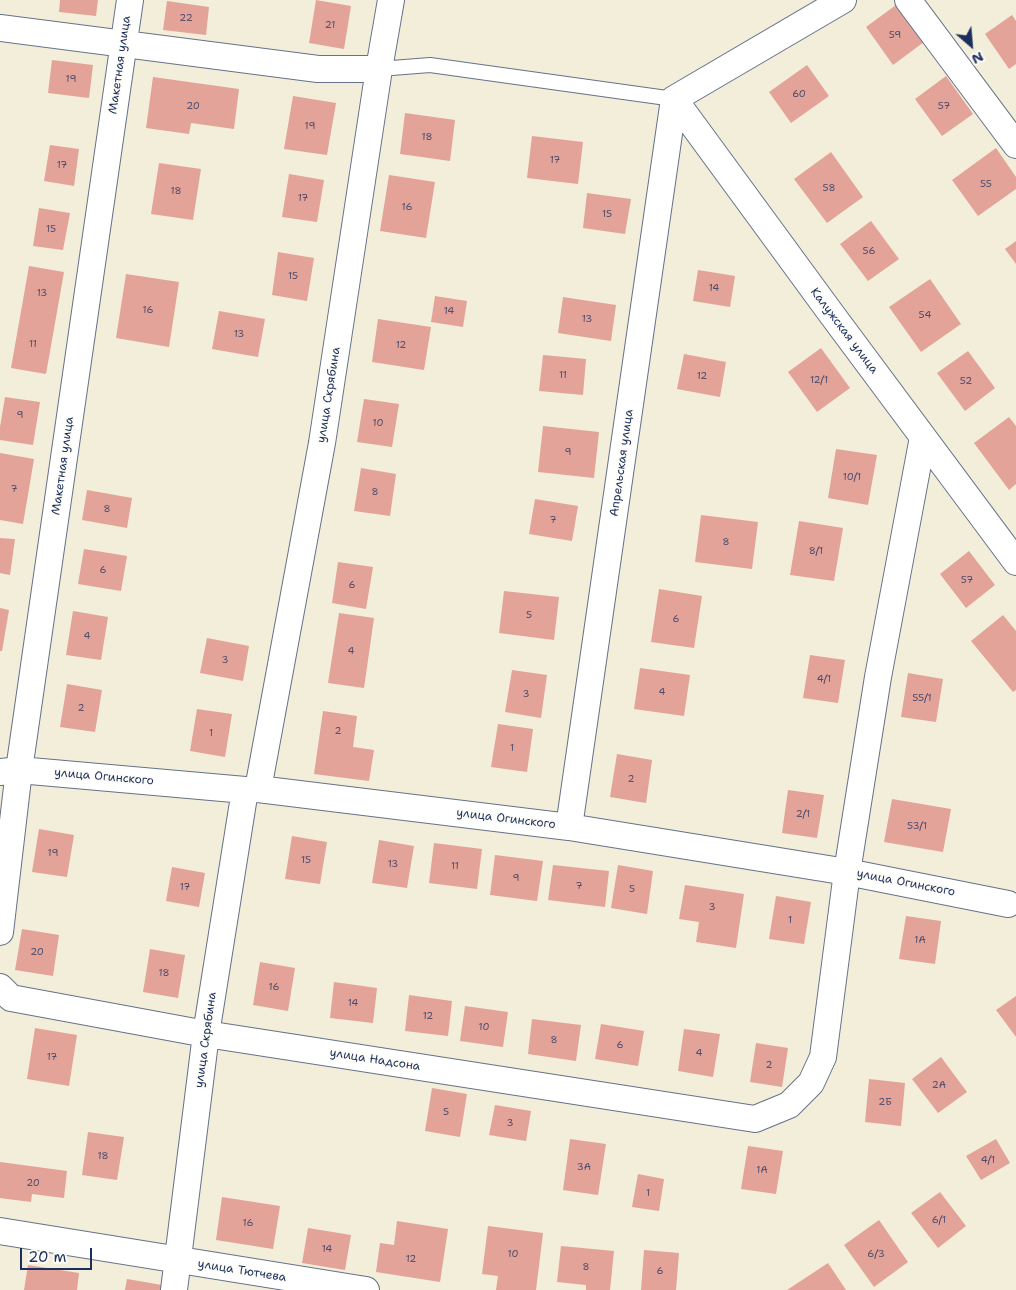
<!DOCTYPE html>
<meta charset="utf-8">
<style>
body{margin:0}
#map{position:relative;width:1016px;height:1290px;overflow:hidden;background:#f2eed9;font-family:"Shantell Sans",sans-serif}
canvas{display:block}
.north{position:absolute;left:946px;top:20px;width:50px;height:50px;-webkit-text-stroke:4px #fdfcf7;paint-order:stroke;rotate:153deg;font-size:14px;font-weight:700;line-height:20px;text-align:center;color:#1b2f5e}
.north::after{content:'';display:block;margin:auto;width:18px;height:22px;background:#1b2f5e;clip-path:polygon(50% 0,100% 100%,50% 72%,0 100%)}
.scale{position:absolute;left:20px;top:1248px;width:72px;height:22px;box-sizing:border-box;border:2px solid #1b2f5e;border-top:0;padding-left:6px;font-size:15px;line-height:18px;white-space:nowrap;color:#1b2f5e;-webkit-text-stroke:4px #fdfcf7;paint-order:stroke}
</style>
<div id="map">
<canvas width="1016" height="1290"></canvas>
<div class="north">N</div>
<div class="scale">20 m</div>
</div>
<script>
const context = document.querySelector('canvas').getContext('2d');
context.lineJoin = 'round';
function fill(path, color) { context.fillStyle = color; context.fill(path, 'evenodd'); }
function stroke(path, color, width, dash) { context.strokeStyle = color; context.lineWidth = width; context.lineCap = dash ? 'butt' : 'round'; context.setLineDash(dash || []); context.stroke(path); }
function drawText(font, color, halo, rows, align = 'center') {
  context.font = font + ' "Shantell Sans",sans-serif'; context.lineWidth = 4; context.setLineDash([]); context.textBaseline = 'middle'; context.strokeStyle = halo; context.fillStyle = color; for (const [text, x, y, turn = 0] of rows) {
    context.save(); context.translate(x, y); context.rotate((+turn || 0) * Math.PI / 180); context.textAlign = isNaN(turn) ? turn : align; if (halo) context.strokeText(text, 0, 0); context.fillText(text, 0, 0); context.restore();
  }
}
const building = new Path2D(`
 M60 0H98L96 16 59 12Z
 M316 0 351 6 344 49 309 43Z
 M167 1 209 7 206 35 163 30Z
 M896 5 924 42 893 65 866 27Z
 M1012 15 1016 21V64L1009 69 985 34Z
 M52 60 93 65 89 98 48 93Z
 M807 65 829 96 791 123 769 92Z
 M946 76 973 114 942 136 915 99Z
 M153 77 239 89 234 129 191 123 189 134 146 128Z
 M293 96 336 103 327 155 284 149Z
 M405 113 455 120 450 161 400 154Z
 M532 136 583 142 578 184 527 178Z
 M50 145 79 149 74 186 44 181Z
 M996 148 1016 177V189L978 216 952 180Z
 M831 152 863 197 827 223 794 179Z
 M159 163 201 169 193 220 151 214Z
 M289 174 324 180 317 222 282 217Z
 M389 175 435 182 426 238 380 231Z
 M587 193 631 199 625 234 583 228Z
 M39 208 70 213 63 250 33 246Z
 M871 221 899 259 868 281 840 244Z
 M1016 241V264L1005 249Z
 M278 252 314 258 307 301 272 295Z
 M29 266 64 272 46 374 11 368Z
 M698 270 735 276 730 307 693 301Z
 M126 274 179 282 169 347 116 338Z
 M930 279 961 324 921 352 889 307Z
 M435 296 467 301 463 327 431 322Z
 M563 297 616 305 611 341 558 333Z
 M219 311 265 319 258 357 212 349Z
 M378 319 431 327 424 370 372 362Z
 M821 348 850 388 817 412 788 372Z
 M968 351 995 388 965 411 937 373Z
 M684 354 726 362 720 397 677 389Z
 M543 355 586 359 583 395 539 391Z
 M5 397 40 402 33 445 0 440V427Z
 M364 399 399 404 392 447 357 442Z
 M1009 417 1016 426V484L1009 490 974 443Z
 M543 426 599 432 594 478 538 472Z
 M836 449 877 455 868 505 828 498Z
 M0 453 34 459 23 524 0 520Z
 M361 468 396 474 390 516 354 511Z
 M87 490 132 498 127 528 82 520Z
 M535 499 578 506 572 541 529 534Z
 M701 515 758 522 752 569 695 562Z
 M799 521 843 528 834 581 790 575Z
 M0 538 15 539 10 575 0 573Z
 M84 549 127 556 121 591 78 584Z
 M969 551 995 585 966 608 940 574Z
 M338 562 373 567 366 609 332 603Z
 M659 589 702 596 694 648 651 642Z
 M504 591 559 597 554 640 499 633Z
 M0 608 9 610 2 651H0Z
 M73 611 108 617 101 660 66 655Z
 M339 613 374 618 364 688 328 683Z
 M1003 615 1016 631V690L1013 692 971 641Z
 M207 638 249 646 243 681 200 673Z
 M810 655 845 660 838 703 803 698Z
 M640 668 690 675 684 716 634 709Z
 M512 670 547 675 541 718 505 712Z
 M908 673 943 679 936 722 901 717Z
 M67 684 102 690 95 732 60 727Z
 M197 709 232 714 225 757 190 751Z
 M323 711 357 716 353 747 374 750 369 781 314 774Z
 M498 724 533 729 527 772 491 767Z
 M617 754 652 760 646 803 610 797Z
 M788 790 824 795 817 838 782 833Z
 M892 799 951 809 943 852 884 842Z
 M39 829 74 835 67 877 32 872Z
 M292 836 327 842 320 884 285 879Z
 M379 840 414 846 407 888 372 883Z
 M434 843 482 849 477 889 429 883Z
 M495 855 543 861 537 901 490 895Z
 M553 865 609 871 605 907 548 900Z
 M618 865 653 871 647 914 611 908Z
 M172 867 205 873 199 907 166 901Z
 M685 885 744 894 736 948 696 942 699 922 679 919Z
 M776 896 811 902 804 944 769 939Z
 M906 916 941 921 935 964 899 959Z
 M22 929 59 935 53 976 15 970Z
 M150 949 185 955 178 998 143 992Z
 M260 962 295 968 288 1011 253 1005Z
 M334 982 377 988 373 1023 330 1018Z
 M409 995 452 1001 448 1036 405 1031Z
 M1016 996V1037L996 1010Z
 M465 1006 508 1012 503 1047 460 1041Z
 M532 1019 581 1025 576 1061 528 1054Z
 M601 1024 644 1031 638 1066 595 1059Z
 M35 1028 77 1035 69 1086 27 1079Z
 M684 1029 720 1034 713 1077 678 1071Z
 M756 1043 788 1048 782 1087 750 1082Z
 M941 1057 967 1092 938 1113 912 1079Z
 M869 1079 905 1083 901 1126 865 1122Z
 M432 1088 467 1094 460 1137 425 1131Z
 M495 1105 531 1111 526 1141 489 1135Z
 M88 1132 124 1137 117 1180 82 1175Z
 M570 1139 606 1144 598 1195 563 1190Z
 M996 1139 1010 1163 981 1180 966 1156Z
 M748 1146 783 1151 776 1194 741 1189Z
 M0 1162 67 1171 64 1198 32 1194 31 1202 0 1198Z
 M638 1174 664 1179 659 1211 632 1207Z
 M940 1192 966 1226 938 1248 911 1213Z
 M222 1197 280 1206 273 1249 216 1240Z
 M879 1220 908 1262 874 1287 844 1245Z
 M397 1221 448 1229 440 1282 376 1272 380 1243 394 1245Z
 M488 1226 543 1233 536 1290H496L498 1276 482 1274Z
 M308 1228 351 1235 345 1270 302 1263Z
 M561 1246 614 1251 610 1290H586V1285L557 1282Z
 M644 1250 679 1253 676 1290H641Z
 M828 1263 846 1290H787Z
 M28 1265 79 1273 77 1290H24Z
 M127 1279 162 1285 161 1290H125Z`);
const service = new Path2D(`
 M379 69 430 65 674 99`);
const minor = new Path2D(`
 M908 0 1016 145
 M0 28 318 69H379
 M674 99 830 312 1016 562
 M674 99 843 0
 M0 772 19 770 245 790 258 789 569 827 847 872 1008 904
 M258 789 322 443 379 69 391 0
 M569 827 674 99
 M0 932 19 770 130 0
 M0 987 11 998 206 1034 755 1119 789 1105 811 1083 823 1057 847 872 878 677 923 437
 M0 1231 366 1290
 M174 1290 206 1034 245 790`);
const numberNames = [
 ["22",186,18],
 ["21",330,25],
 ["59",895,35],
 ["19",71,79],
 ["60",799,94],
 ["20",193,106],
 ["57",944,106],
 ["19",310,126],
 ["18",427,137],
 ["17",555,160],
 ["17",62,165],
 ["55",986,184],
 ["58",829,188],
 ["18",176,191],
 ["17",303,198],
 ["16",407,207],
 ["15",607,214],
 ["15",51,229],
 ["56",869,251],
 ["15",293,276],
 ["14",714,288],
 ["13",42,293],
 ["16",148,310],
 ["14",449,311],
 ["54",925,315],
 ["13",587,319],
 ["13",239,334],
 ["11",33,344],
 ["12",401,345],
 ["11",563,375],
 ["12",702,376],
 ["12/1",819,380],
 ["52",966,381],
 ["9",20,415],
 ["10",378,423],
 ["9",568,452],
 ["10/1",852,477],
 ["7",14,489],
 ["8",375,492],
 ["8",107,509],
 ["7",553,520],
 ["8",726,542],
 ["8/1",816,551],
 ["6",103,570],
 ["57",967,580],
 ["6",352,585],
 ["5",529,615],
 ["6",676,619],
 ["4",87,636],
 ["4",351,651],
 ["3",225,660],
 ["4/1",824,679],
 ["4",662,692],
 ["3",526,694],
 ["55/1",922,698],
 ["2",81,708],
 ["2",338,731],
 ["1",211,733],
 ["1",512,748],
 ["2",631,779],
 ["2/1",803,814],
 ["53/1",917,826],
 ["19",53,853],
 ["15",306,860],
 ["13",393,864],
 ["11",455,866],
 ["9",516,878],
 ["7",579,886],
 ["17",185,887],
 ["5",632,889],
 ["3",712,907],
 ["1",790,920],
 ["1А",920,940],
 ["20",37,952],
 ["18",164,973],
 ["16",274,987],
 ["14",353,1003],
 ["12",428,1016],
 ["10",484,1027],
 ["8",554,1040],
 ["6",620,1045],
 ["4",699,1053],
 ["17",52,1057],
 ["2",769,1065],
 ["2А",939,1085],
 ["2Б",885,1102],
 ["5",446,1112],
 ["3",510,1123],
 ["18",103,1156],
 ["4/1",988,1160],
 ["3А",584,1167],
 ["1А",762,1170],
 ["20",33,1183],
 ["1",648,1193],
 ["6/1",939,1220],
 ["16",248,1223],
 ["14",327,1249],
 ["10",513,1254],
 ["6/3",876,1254],
 ["12",411,1259],
 ["8",586,1267],
 ["6",660,1271]
];
const streetNames = [
 ["Макетная улица",120,65,-82],
 ["Калужская улица",844,331,53],
 ["улица Скрябина",329,395,-81],
 ["Апрельская улица",622,463,-82],
 ["Макетная улица",63,466,-82],
 ["улица Огинского",104,777,5],
 ["улица Огинского",506,819,7],
 ["улица Огинского",906,883,11],
 ["улица Скрябина",206,1040,-82],
 ["улица Надсона",375,1060,9],
 ["улица Тютчева",242,1271,9]
];
fill(building, '#e4a399');
stroke(service, '#667289', 16);
stroke(minor, '#667289', 28);
stroke(service, '#fff', 14);
stroke(minor, '#fff', 26);
drawText('10px', '#4d4c6d', null, numberNames);
drawText('12px', '#1b2f5e', '#fdfcf7', streetNames);
</script>
